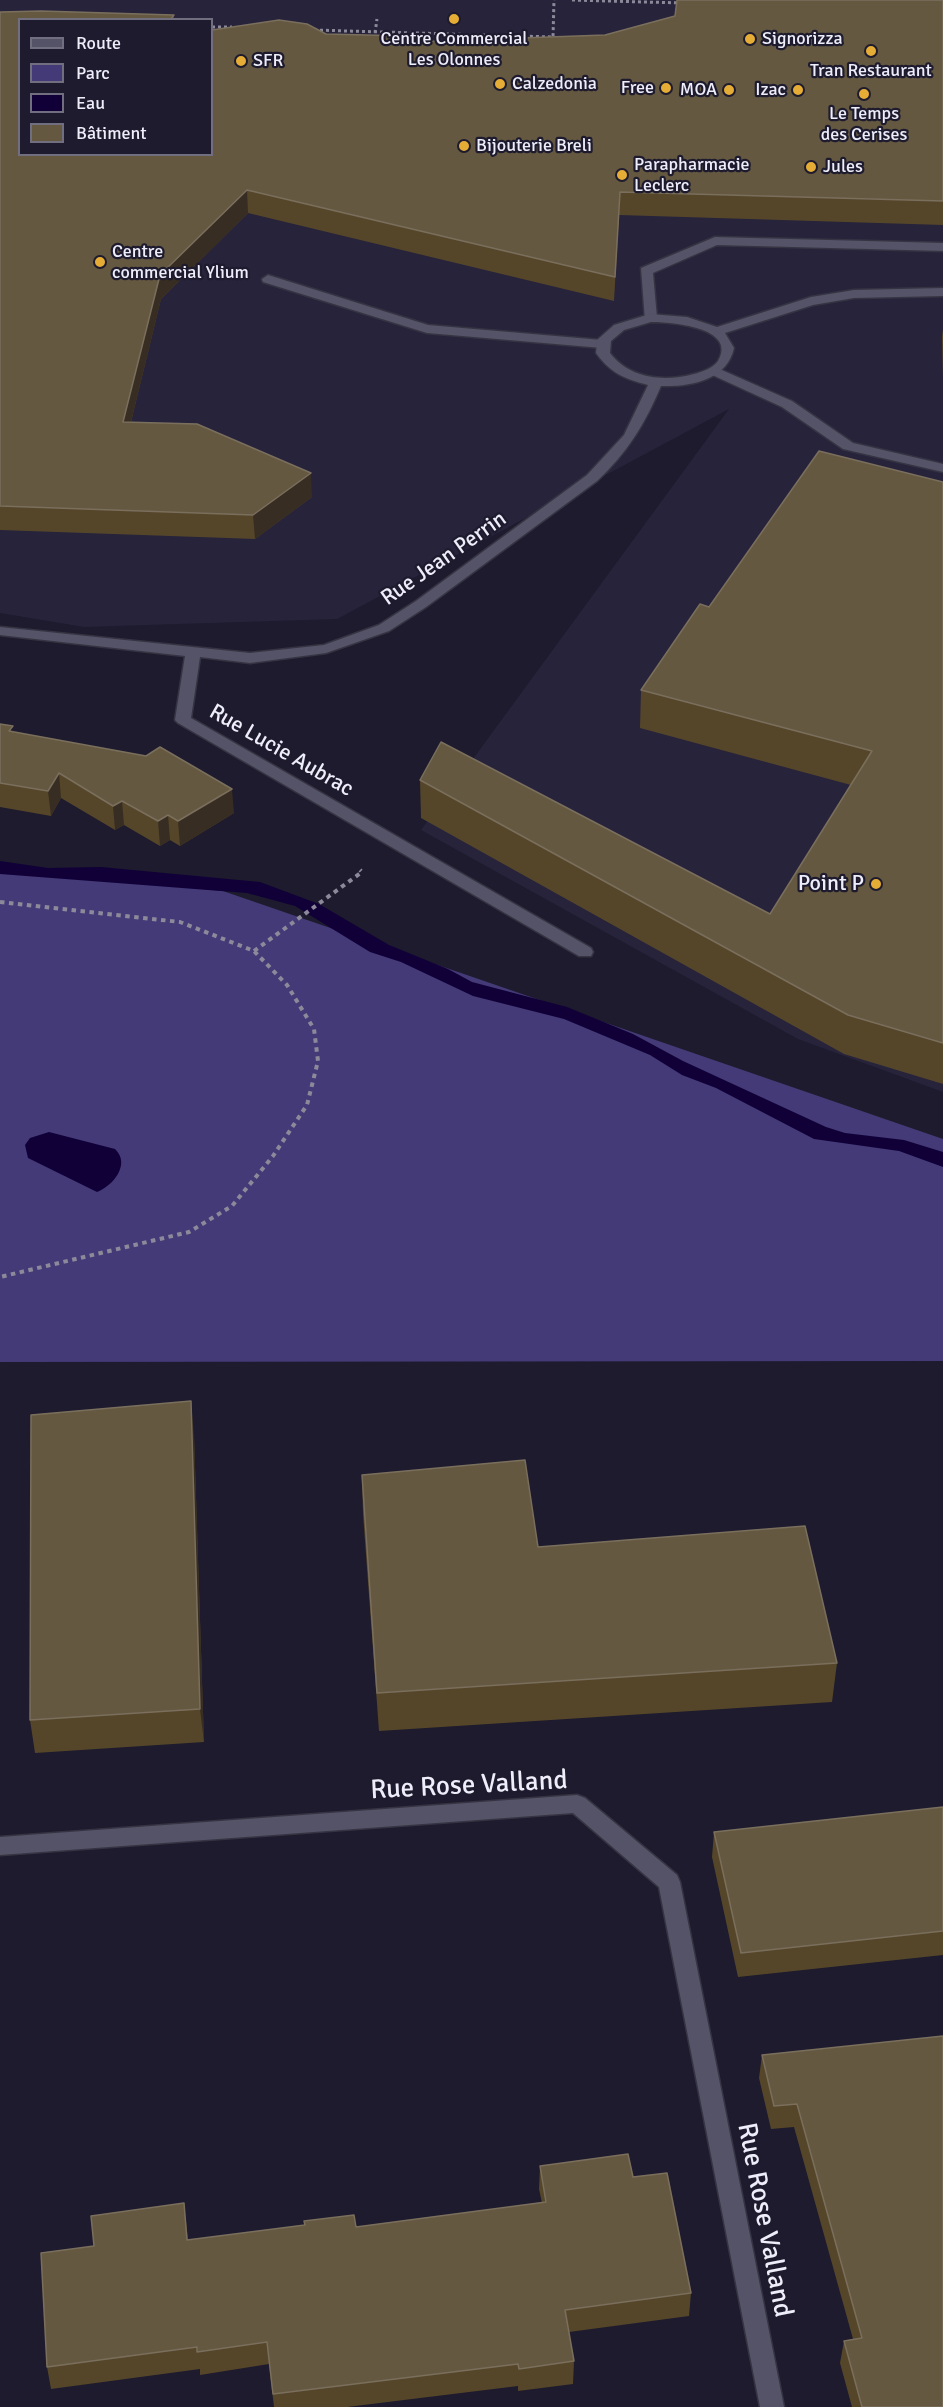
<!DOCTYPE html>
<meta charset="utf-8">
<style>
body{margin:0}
#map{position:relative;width:943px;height:2407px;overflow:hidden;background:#1d1b2d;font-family:Signika,sans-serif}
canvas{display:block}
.legend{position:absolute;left:18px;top:18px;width:195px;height:138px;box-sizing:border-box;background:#1d1b2d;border:2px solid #716f7f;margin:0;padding:8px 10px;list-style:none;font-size:18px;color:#eeedfa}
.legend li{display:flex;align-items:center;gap:12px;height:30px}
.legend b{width:30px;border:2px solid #716f7f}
</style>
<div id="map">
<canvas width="943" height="2407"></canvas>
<ul class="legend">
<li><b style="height:8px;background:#545367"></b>Route</li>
<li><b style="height:16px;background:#443a77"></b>Parc</li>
<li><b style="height:16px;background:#110038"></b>Eau</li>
<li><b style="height:16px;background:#655840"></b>Bâtiment</li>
</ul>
</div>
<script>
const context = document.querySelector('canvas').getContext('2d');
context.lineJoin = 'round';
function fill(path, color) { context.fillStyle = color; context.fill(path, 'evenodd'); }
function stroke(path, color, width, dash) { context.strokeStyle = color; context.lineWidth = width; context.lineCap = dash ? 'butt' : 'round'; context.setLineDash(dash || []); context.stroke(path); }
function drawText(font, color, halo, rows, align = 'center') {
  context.font = font + ' Signika,sans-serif'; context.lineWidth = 4.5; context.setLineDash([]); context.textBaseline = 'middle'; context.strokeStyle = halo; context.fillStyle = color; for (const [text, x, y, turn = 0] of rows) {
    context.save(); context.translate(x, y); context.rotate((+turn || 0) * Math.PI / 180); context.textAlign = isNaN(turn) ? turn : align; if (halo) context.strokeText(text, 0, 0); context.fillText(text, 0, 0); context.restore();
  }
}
const built = new Path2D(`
 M0 0H943V1092L798 1039 421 830 729 409 337 619 84 627 0 613ZM20 20H212V154H20Z`);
const green = new Path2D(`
 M0 870 223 891 943 1139V1361L0 1362Z`);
const water = new Path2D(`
 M0 861 48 868 101 867 260 882 319 904 389 945 448 969 472 982 567 1007 633 1034 683 1061 826 1127 845 1133 904 1140 943 1152V1167L899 1151 814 1139 716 1088 682 1075 650 1055 564 1019 473 996 401 962 370 952 295 906 247 893 0 874Z
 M49 1132 115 1149C131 1164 113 1186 97 1192L28 1158 25 1145 30 1138Z`);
const pathFar1 = new Path2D(`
 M572 0 682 3
 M212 27H232
 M314 30 553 37 554 0
 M375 33 377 19`);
const path = new Path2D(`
 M0 902 180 922 254 951 287 985 314 1029 318 1061 307 1105 273 1156 232 1206 189 1232 0 1277
 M254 951 362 872 360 870`);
const service = new Path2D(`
 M715 237 943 243V251L717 245 653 273 657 318 655 321H645L641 268Z
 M268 275 428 325 602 340 609 344 602 348 427 333 263 282 262 279Z
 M715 367 792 401 853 443 943 464V472L843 449 782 407 710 374 708 371Z`);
const minor = new Path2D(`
 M943 288V296L854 298 813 305 725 333 734 348C727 380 691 387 661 386 645 424 627 453 597 481L426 607 389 631 326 653 250 663 200 657 191 718 591 948 593 952 591 956H579L178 723 175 720 185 656 0 635V627L250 653 324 645 379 625 416 601 587 475 624 435 648 385C625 379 610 373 596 353L597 340 614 325 650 314 687 317 717 327 811 297 854 290ZM651 322C670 322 738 327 718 361 713 368 702 372 694 374 664 382 630 379 610 353L611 341 624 330Z
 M577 1795 585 1798 677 1875 680 1882 784 2407H760L659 1887 573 1813 0 1855V1837Z`);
const wall = new Path2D(`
 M943 0V225L619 215 614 301 248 213 161 299 131 422 312 497 255 539 0 530V12L174 15V20H20V154L326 34 409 42 605 35Z
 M943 329V378L942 337Z
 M943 482V1084L844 1054 421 818 420 780 770 914 851 785 640 728 641 690 709 607Z
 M0 724 13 732 234 813 180 846 170 840 160 846 124 825 115 830 61 798 51 816 0 807Z
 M194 1435 204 1742 35 1753 30 1720Z
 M362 1475 538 1547 837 1663 832 1702 379 1731 363 1514Z
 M943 1807V1955L738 1977 712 1857 714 1832Z
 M943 2036V2407H852L840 2363 844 2341 853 2339 794 2127 771 2129 759 2078 762 2055Z
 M540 2166 633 2177 691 2293 689 2316 569 2332 574 2361 573 2384 518 2391V2386L347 2407H274L269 2364 200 2375V2369L51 2389 47 2367 94 2246 184 2203 188 2240 356 2227 542 2203 539 2189Z`);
const shadedWall = new Path2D(`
 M247 190 248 213 161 299 125 446 123 422 160 275Z
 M311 473 312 497 255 539 253 515Z
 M59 773 61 798 51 816 48 791Z
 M232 789 234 813 180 846 178 821Z
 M122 801 124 825 115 830 113 806Z
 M168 815 170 840 160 846 158 821Z
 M191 1401 194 1435 204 1742 200 1709Z`);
const building = new Path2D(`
 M677 0H943V201L620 192 615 277 247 190 160 275 123 422 197 424 311 473 253 515 0 506V12L41 11 174 15 170 20H20V154H212V30L279 20 307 24 326 34 408 36 409 42 605 35 675 16Z
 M819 451 943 482V1043L848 1015 420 780 441 742 770 914 872 751 641 690 700 604 709 607Z
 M0 724 13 726 9 731 146 756 160 747 232 789 178 821 168 815 158 821 122 801 113 806 59 773 48 791 0 783Z
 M191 1401 200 1709 30 1720 31 1415Z
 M525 1460 538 1547 805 1526 837 1663 377 1693 362 1475Z
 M943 1807V1931L741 1953 714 1832Z
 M943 2036V2407H862L844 2341 862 2338 797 2104 774 2106 762 2055Z
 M628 2154 633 2177 667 2173 691 2293 565 2310 574 2361 519 2369 518 2364 273 2394 267 2342 197 2352V2347L47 2367 41 2253 94 2246 91 2216 184 2203 187 2240 305 2225 304 2221 354 2215 356 2227 546 2202 540 2166Z`);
const markers = [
 [454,19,6,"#e5ad36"],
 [750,39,6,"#e5ad36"],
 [871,51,6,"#e5ad36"],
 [241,61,6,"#e5ad36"],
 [500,84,6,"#e5ad36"],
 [666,88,6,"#e5ad36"],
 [729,90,6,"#e5ad36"],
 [798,90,6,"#e5ad36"],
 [864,94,6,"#e5ad36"],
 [464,146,6,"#e5ad36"],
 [811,167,6,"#e5ad36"],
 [622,175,6,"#e5ad36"],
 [100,262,6,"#e5ad36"],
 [876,884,6,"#e5ad36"]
];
const farPoinames = [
 ["Centre Commercial",454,39,"center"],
 ["Les Olonnes",454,60,"center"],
 ["Signorizza",762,39],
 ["SFR",253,61],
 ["Tran Restaurant",871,71,"center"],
 ["Calzedonia",512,84],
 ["Free",654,88,"right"],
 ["MOA",717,90,"right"],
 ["Izac",786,90,"right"],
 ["Le Temps",864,114,"center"],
 ["des Cerises",864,135,"center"],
 ["Bijouterie Breli",476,146],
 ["Parapharmacie",634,165],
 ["Leclerc",634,186],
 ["Jules",823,167],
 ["Centre",112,252],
 ["commercial Ylium",112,273]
];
const streetNames = [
 ["Rue Jean Perrin",444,559,-35],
 ["Rue Lucie Aubrac",281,751,30]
];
const poiNames = [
 ["Point P",864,884]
];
const nearStreetnames = [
 ["Rue Rose Valland",469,1786,-3],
 ["Rue Rose Valland",764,2220,79]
];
fill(built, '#26233b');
fill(green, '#443a77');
fill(water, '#110038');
stroke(service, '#363443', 3);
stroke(minor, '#363443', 3);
stroke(pathFar1, '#8c8a9a', 3, [3, 3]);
stroke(path, '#8c8a9a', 4, [4.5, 4.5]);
fill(service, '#545367');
fill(minor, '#545367');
fill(wall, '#55462a');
fill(shadedWall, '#372d22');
fill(building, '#655840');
stroke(building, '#7a6f5d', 1.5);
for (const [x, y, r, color] of markers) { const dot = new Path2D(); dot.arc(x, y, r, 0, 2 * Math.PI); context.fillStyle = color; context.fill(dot); stroke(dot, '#1d1b2d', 2); }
drawText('18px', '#eeedfa', '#1d1b2d', farPoinames, 'left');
drawText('22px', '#eeedfa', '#1d1b2d', streetNames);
drawText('22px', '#eeedfa', '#1d1b2d', poiNames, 'right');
drawText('27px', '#eeedfa', '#1d1b2d', nearStreetnames);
</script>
